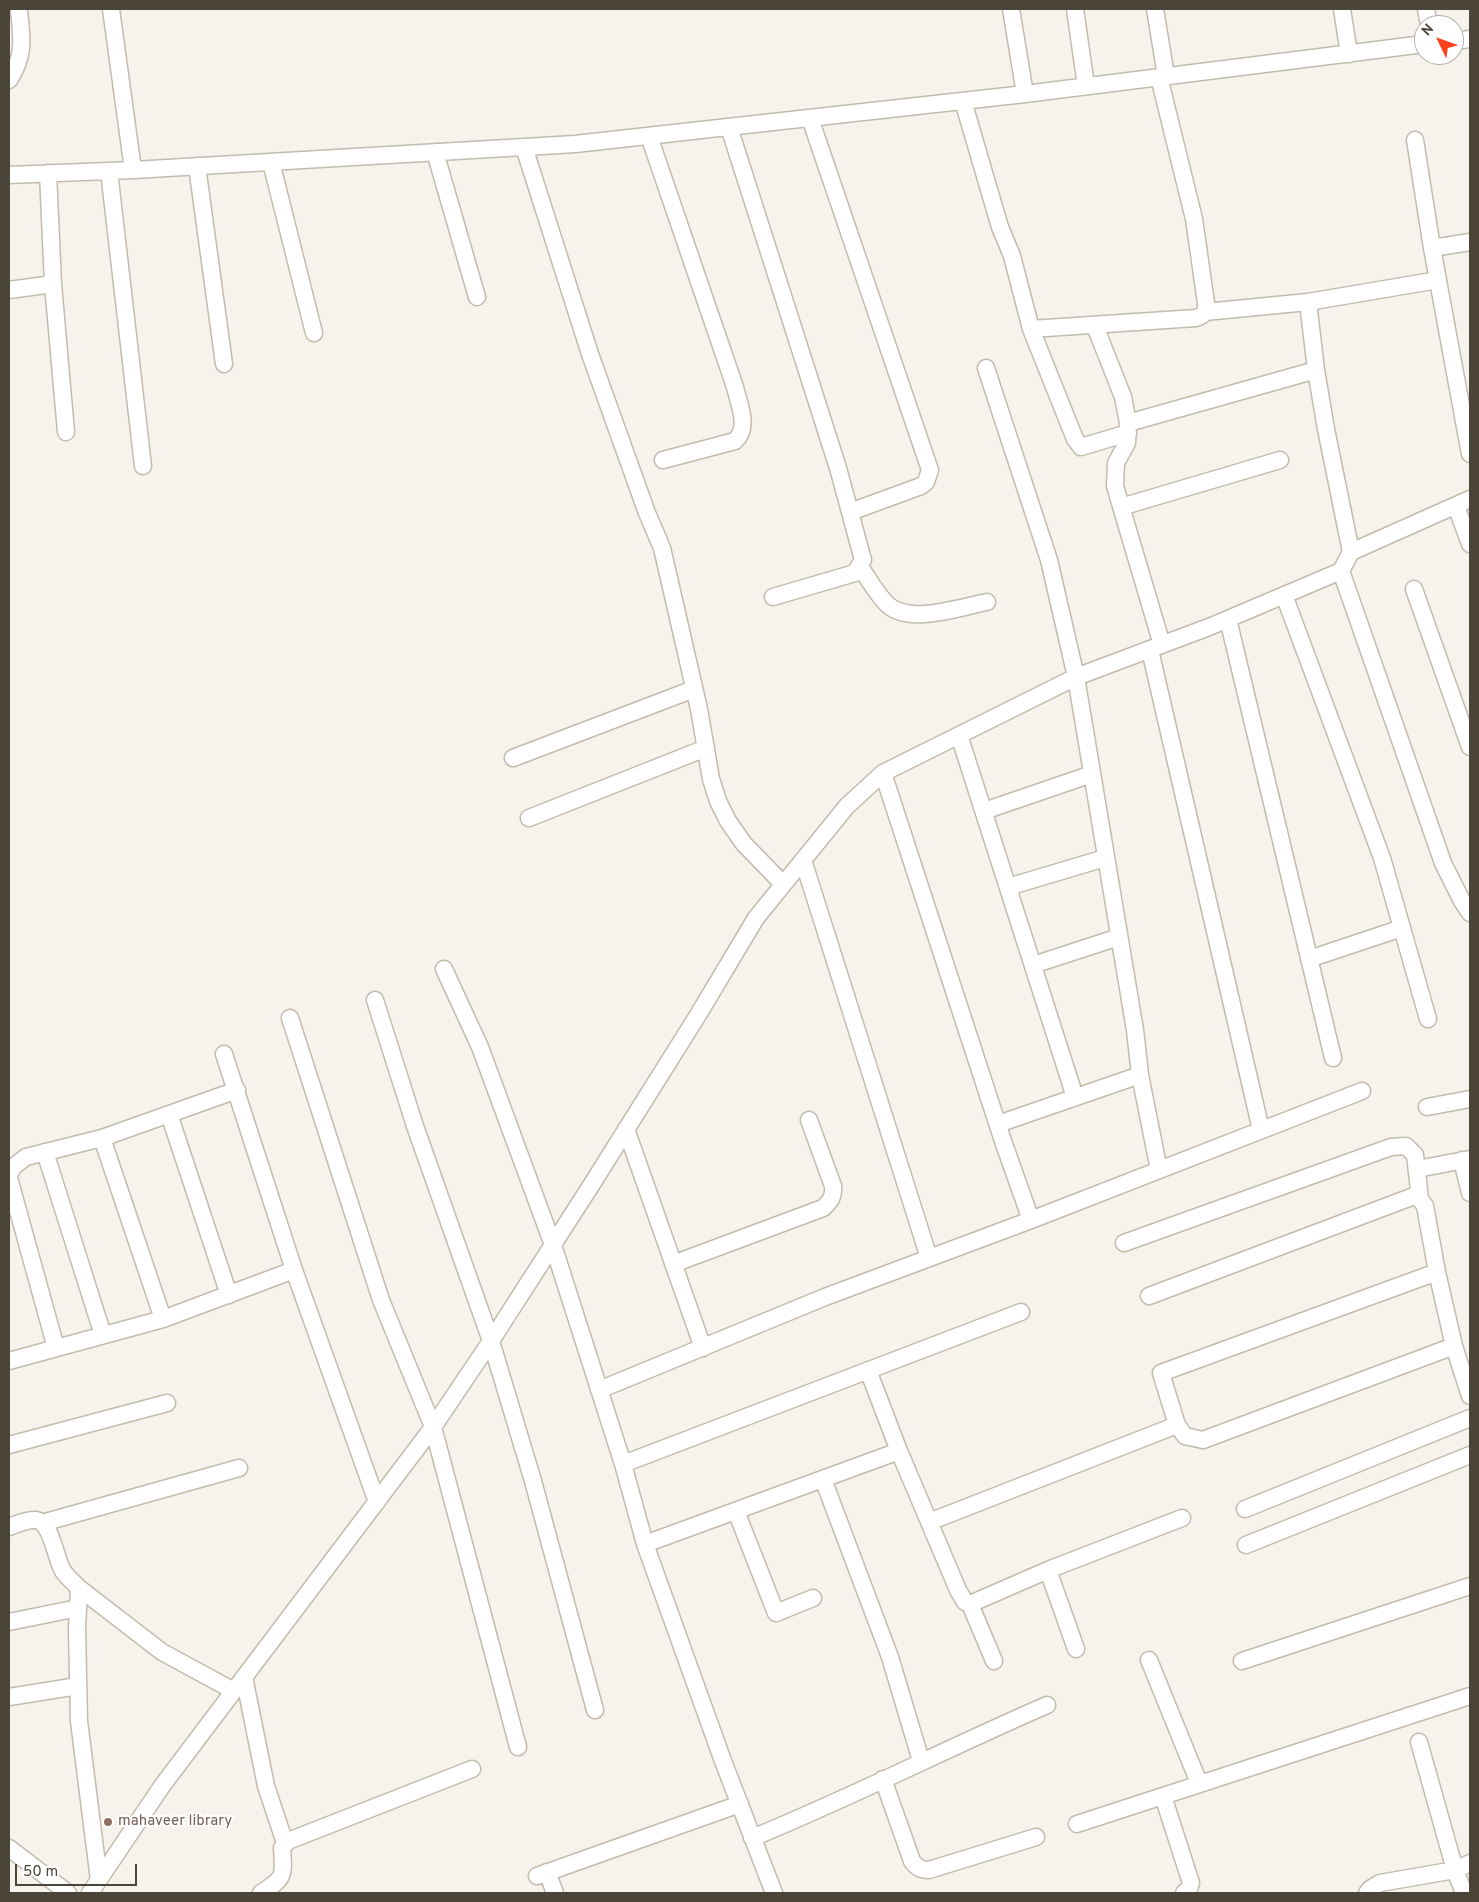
<!DOCTYPE html>
<style>
body{margin:0}
#map{position:relative;width:1479px;height:1902px;overflow:hidden;background:#f6f3ec;font-family:Overpass,sans-serif}
canvas{display:block}
.frame{position:absolute;inset:0;border:10px solid #4b4439;pointer-events:none}
.north{position:absolute;left:1414px;top:15px;width:50px;height:50px;box-sizing:border-box;background:#fff;border:1px solid #b7b4b0;border-radius:50%;rotate:312deg;font-size:14px;font-weight:700;line-height:20px;text-align:center;color:#4b4439}
.north::after{content:'';display:block;margin:auto;width:18px;height:22px;background:#fc3f1d;clip-path:polygon(50% 0,100% 100%,50% 72%,0 100%)}
.scale{position:absolute;left:15px;top:1864px;width:122px;height:22px;box-sizing:border-box;border:2px solid #4b4439;border-top:0;padding-left:6px;font-size:15px;line-height:18px;white-space:nowrap;color:#4b4439;-webkit-text-stroke:4px #fff;paint-order:stroke}
</style>
<div id="map">
<canvas width="1479" height="1902"></canvas>
<div class="frame"></div>
<div class="north">N</div>
<div class="scale">50 m</div>
</div>
<script>
const context = document.querySelector('canvas').getContext('2d');
context.lineJoin = 'round';
function stroke(path, color, width, dash) { context.strokeStyle = color; context.lineWidth = width; context.lineCap = dash ? 'butt' : 'round'; context.setLineDash(dash || []); context.stroke(path); }
function drawText(font, color, halo, rows, align = 'center') {
  context.font = font + ' Overpass,sans-serif'; context.lineWidth = 4; context.setLineDash([]); context.textBaseline = 'middle'; context.strokeStyle = halo; context.fillStyle = color; for (const [text, x, y, turn = 0] of rows) {
    context.save(); context.translate(x, y); context.rotate((+turn || 0) * Math.PI / 180); context.textAlign = isNaN(turn) ? turn : align; if (halo) context.strokeText(text, 0, 0); context.fillText(text, 0, 0); context.restore();
  }
}
const minor = new Path2D(`
 M111 9 133 170
 M1011 9 1025 94
 M1075 9 1086 86
 M1155 9 1166 76
 M1342 9 1349 54
 M1426 9 1429 25
 M1454 41 1470 39
 M9 80C25 56 22 38 19 11
 M963 101 1000 227 1012 256 1031 329 1075 439 1081 447 1128 433
 M810 118 930 470 926 482 921 486 850 512
 M729 127 838 468 863 560 855 573 773 597
 M649 136 735 387C739 405 750 427 735 441L663 460
 M1415 140 1432 248 1470 454
 M524 147 590 354 647 513 662 548 699 709 711 779 718 801 728 821 744 844 783 884
 M435 152 477 297
 M271 162 314 333
 M197 166 224 364
 M109 171 143 466
 M48 173 53 284 66 432
 M9 175 133 170 575 144 1025 94 1424 44
 M1432 248 1470 242
 M9 290 53 284
 M1308 302 1316 370 1326 429 1351 552
 M1205 312 1308 302 1438 280
 M1095 326 1123 397 1128 423 1127 443 1116 463 1115 486 1162 645
 M1031 329 1196 318C1205 315 1206 312 1206 303L1194 219 1159 77
 M986 368 1049 560 1076 677 1135 1030 1140 1075 1159 1170
 M1128 423 1316 370
 M1456 506 1470 544
 M1121 507 1280 460
 M860 567C869 579 877 595 888 605 910 625 960 607 987 602
 M1341 571 1443 863 1462 901 1470 913
 M1414 589 1470 747
 M1284 595 1382 858 1428 1019
 M1228 619 1333 1058
 M1150 650 1261 1130
 M959 735 1075 1097
 M513 758 694 689
 M883 773 1003 1141 1031 1220
 M984 811 1092 774
 M529 818 706 748
 M803 860 929 1258
 M1008 887 1105 858
 M1309 959 1402 928
 M1033 965 1119 937
 M444 969 480 1047 553 1245 623 1464 645 1544 723 1761 774 1893
 M375 1000 415 1126 491 1341 533 1481 595 1710
 M290 1018 381 1300 433 1427 518 1747
 M224 1054 294 1270 377 1502
 M1427 1107 1470 1099
 M169 1114 229 1295
 M998 1124 1140 1075
 M626 1129 703 1348
 M102 1138 163 1319
 M45 1152 103 1335
 M1462 1160 1470 1193
 M1417 1169 1470 1159
 M9 1175 13 1167 26 1157 102 1138 237 1090
 M9 1178 56 1348
 M1124 1243 1391 1147 1406 1146 1415 1155 1420 1199
 M673 1264 823 1208C831 1201 834 1196 833 1186L809 1120
 M1149 1296 1414 1196 1420 1199 1425 1206 1437 1272 1454 1346 1470 1396
 M9 1361 163 1319 294 1270
 M868 1370 899 1451 958 1590 965 1602 970 1604 1048 1570 1182 1518
 M599 1390 825 1297 1031 1220 1362 1091
 M1177 1425 1185 1436 1203 1440 1454 1346
 M9 1445 167 1403
 M623 1464 1021 1312
 M823 1479 890 1657 921 1761
 M1245 1509 1470 1418
 M736 1511 776 1613 813 1598
 M929 1522 1177 1425 1161 1373 1437 1272
 M42 1523 239 1468
 M9 1527C17 1524 27 1519 36 1520 52 1522 55 1558 63 1571 67 1577 74 1583 79 1588L77 1629 79 1721 99 1880
 M645 1544 899 1451
 M1246 1545 1470 1455
 M1048 1570 1076 1649
 M79 1588 162 1652 234 1691
 M970 1604 994 1661
 M9 1622 78 1608
 M1149 1660 1199 1783
 M1242 1661 1470 1586
 M244 1677 266 1786 285 1843
 M9 1697 78 1686
 M1419 1742 1455 1870 1464 1893
 M883 1779 912 1861C917 1868 921 1870 929 1870L1036 1837
 M1163 1796 1191 1883 1189 1889 1184 1893
 M1077 1824 1470 1696
 M752 1838C852 1797 948 1748 1047 1705
 M9 1848 68 1893
 M547 1872 555 1893
 M537 1876 740 1804
 M90 1893 162 1786 433 1427 491 1341 592 1184 698 1015 756 918 847 806 883 773 1076 677 1209 627 1341 571 1351 552 1470 499
 M261 1893C285 1878 284 1876 282 1848L288 1841 472 1769
 M1367 1893 1370 1889 1380 1883 1455 1870 1470 1863`);
const markers = [
 [108,1822,5,"#8d6e63"]
];
const educationNames = [
 ["mahaveer library",118,1822]
];
stroke(minor, '#c2bbae', 19);
stroke(minor, '#fff', 16);
for (const [x, y, r, color] of markers) { const dot = new Path2D(); dot.arc(x, y, r, 0, 2 * Math.PI); context.fillStyle = color; context.fill(dot); stroke(dot, '#fff', 2); }
drawText('15px', '#785e54', '#fff', educationNames, 'left');
</script>
